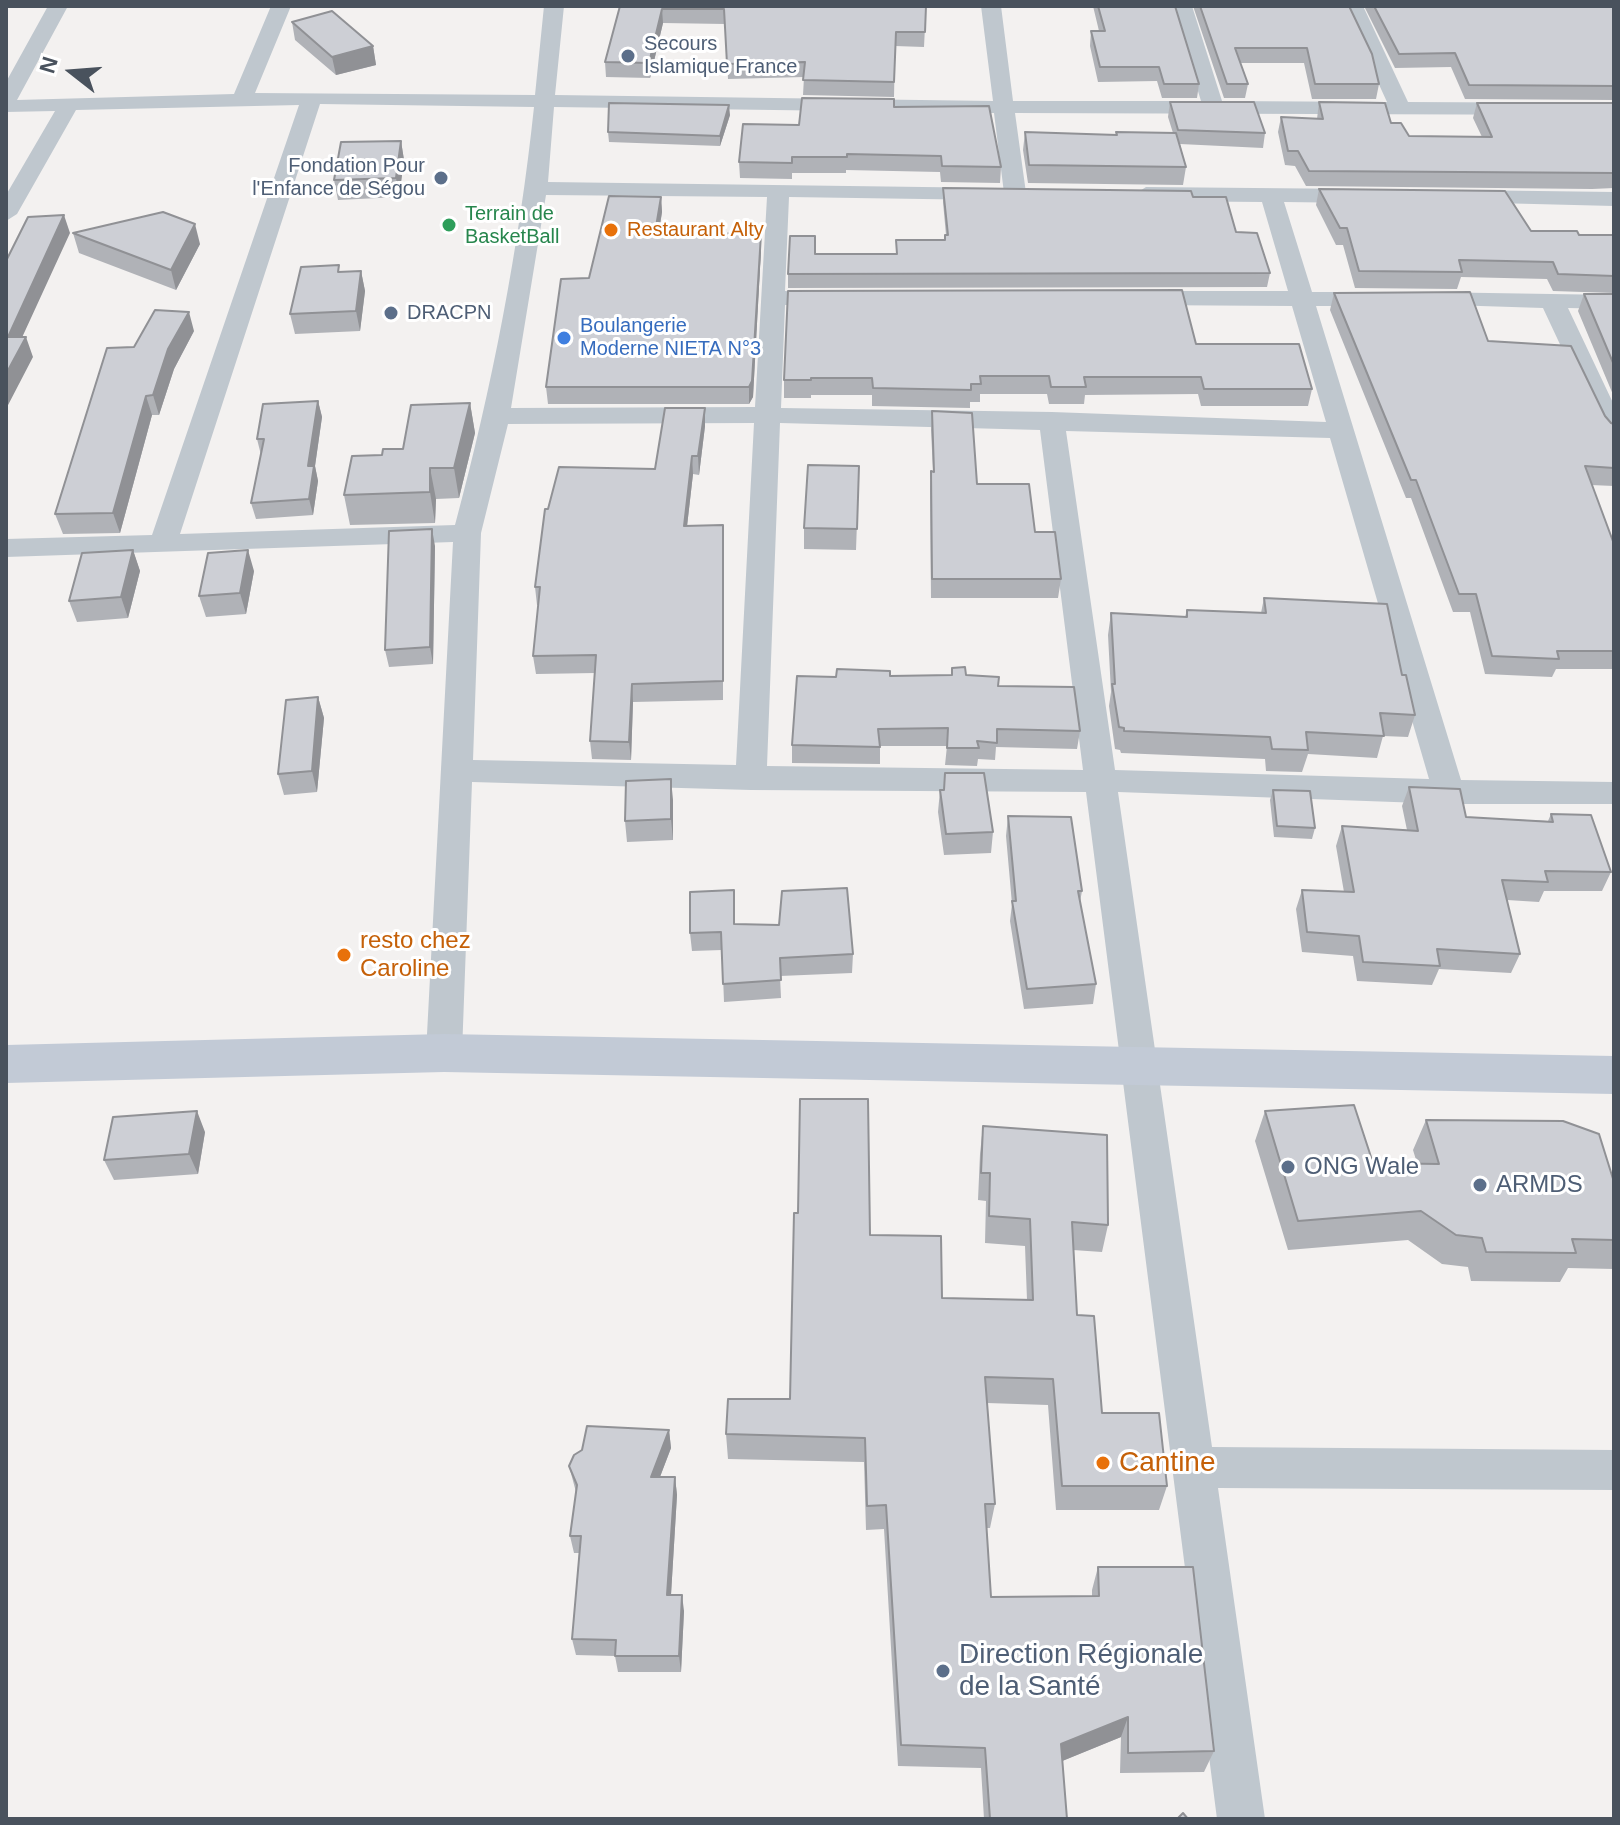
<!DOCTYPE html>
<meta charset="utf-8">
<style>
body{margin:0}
#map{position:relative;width:1620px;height:1825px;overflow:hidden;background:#f3f1f0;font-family:Arial,sans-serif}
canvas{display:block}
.frame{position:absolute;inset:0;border:8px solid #49525d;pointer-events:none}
.north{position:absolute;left:32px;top:32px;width:80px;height:80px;-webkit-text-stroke:6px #fff;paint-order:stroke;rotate:287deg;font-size:22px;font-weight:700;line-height:32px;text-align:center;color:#49525d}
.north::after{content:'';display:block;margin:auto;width:28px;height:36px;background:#49525d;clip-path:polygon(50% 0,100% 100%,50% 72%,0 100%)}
</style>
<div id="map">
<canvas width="1620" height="1825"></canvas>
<div class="frame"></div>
<div class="north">N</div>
</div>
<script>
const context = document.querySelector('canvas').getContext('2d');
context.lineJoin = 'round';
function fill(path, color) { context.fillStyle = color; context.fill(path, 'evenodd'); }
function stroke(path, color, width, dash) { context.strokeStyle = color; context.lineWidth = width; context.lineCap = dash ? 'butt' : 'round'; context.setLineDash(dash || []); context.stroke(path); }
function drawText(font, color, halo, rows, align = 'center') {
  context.font = font + ' Arial,sans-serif'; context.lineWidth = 6; context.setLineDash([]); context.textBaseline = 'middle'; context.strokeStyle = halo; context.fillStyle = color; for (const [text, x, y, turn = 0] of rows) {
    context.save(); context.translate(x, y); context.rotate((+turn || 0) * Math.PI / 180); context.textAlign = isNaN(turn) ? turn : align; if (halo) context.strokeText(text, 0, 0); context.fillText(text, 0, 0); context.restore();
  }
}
const street = new Path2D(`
 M48 6H68L17 100 234 94 271 6H291L255 93 535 95 544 6H564L555 95 993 101 981 6H1001L1013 101H1201L1172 6H1192L1222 101 1387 102 1343 6H1363L1408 102 1614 103V115L1015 113 1026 193 1015 200 1004 193 994 113 554 107 548 182 998 188 1001 193 998 198 990 200 789 197 785 291 842 293 846 298 842 303 785 305 781 408 1052 412 1326 422 1292 306 1138 305 1130 303 1126 298 1130 293 1138 291H1288L1262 202 1146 201 1135 194 1146 187 1362 189 1373 196 1362 203 1284 202 1312 292H1378L1386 294 1390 299 1386 304 1378 306H1316L1461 780 1614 782V804H1449L1118 792 1212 1447 1614 1450V1490L1218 1488 1265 1819H1217L1086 792 751 790 472 782 462 1053 457 1063 444 1067 431 1063 426 1053 453 542 6 557V539L152 535 299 105 76 110 17 214 6 221V195L55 111 6 112V82ZM320 104 534 107C519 248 492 388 455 525L180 534ZM546 195 767 197 755 407 511 408ZM754 423 736 765 473 760 481 533 508 424ZM780 423 1040 430 1083 770 767 766ZM1066 431 1330 438 1429 779 1115 770Z
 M1462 190 1614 192V206L1454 202 1451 197 1454 192Z
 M1426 292 1614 295V309L1568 308 1614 405V440L1605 438 1601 432 1543 308 1418 304 1414 299 1418 294Z`);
const secondary = new Path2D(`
 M444 1034 1614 1056V1094L444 1072 6 1083V1045Z`);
const wall = new Path2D(`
 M620 6H926L924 47 895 46 894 97 803 95 804 77 728 79 725 24 663 23 650 78 606 77 605 62Z
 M1093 6H1175L1199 84 1197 98H1162L1157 81 1098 82 1090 46 1091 31H1099Z
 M1193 6H1349L1379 84 1376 99H1312L1304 63H1240L1248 84 1245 98H1224Z
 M1364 6H1614V100L1465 99 1451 67 1395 68Z
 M292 22 373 46 376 65 336 75 295 40Z
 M1170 102 1265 133 1263 148 1180 144 1186 167 1183 185 1028 183 1023 150 1025 132 1116 135V132L1173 133 1168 117Z
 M1319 102 1391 123 1409 136 1482 137 1473 118 1477 103H1614V188L1592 189 1306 186 1295 166 1285 165 1278 132 1281 117 1317 119Z
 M894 107 1001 167 1000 183 941 182 940 172 846 170V173H792V179L740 178 739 162 799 125Z
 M730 115 720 146 609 142 608 132Z
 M401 141 404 160 399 197 338 200 334 180Z
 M943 188 1193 197 1236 232 1270 273 1267 287 788 288V274L815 254H896V240H944L946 235 943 202Z
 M1319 189 1531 231 1579 235H1614V293L1553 291 1547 279 1461 277 1457 289 1355 288 1343 245H1336L1316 205Z
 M661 197 662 212 659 233 761 234V250L753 397 749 404H548L546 387 589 278Z
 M73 233 200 244 176 290 79 253Z
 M361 271 365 291 360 331 295 334 290 314Z
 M1334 293 1488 341 1605 416 1611 423 1614 424V486L1591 485 1614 544V673L1612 669H1556L1552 677 1485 674 1470 612H1453L1411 498H1406L1330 310Z
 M1584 294H1614V397L1578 311Z
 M194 331 174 369 159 415H152L120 533 63 534 55 514 134 347Z
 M1196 344 1312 389 1308 406H1201L1198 394 1085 395 1084 404H1049L1047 394H980V402H970V408L872 406V395H811V398H784V380Z
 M318 401 322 417 315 466 318 481 313 515 256 519 251 503 261 455 257 439Z
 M470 403 475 433 459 498 436 499 435 523 350 525 344 495 382 455 403 449Z
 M705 408V426L699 475 693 474 687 526 723 525V700L633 702 631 760 592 759 590 741 595 673 536 674 533 656 538 605H537L535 587 548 509 655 469Z
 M932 411 977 484 1035 532 1061 579 1058 598H931L930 490 931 471H933L931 430Z
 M859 466 856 550 804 549V528Z
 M435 546 433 664 389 667 385 650Z
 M133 550 140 571 128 618 77 622 69 601Z
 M254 571 246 614 206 617 199 596Z
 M1264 598 1402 675 1415 715 1408 737 1383 736 1377 758 1308 754 1302 772 1266 771 1265 759 1121 753 1120 750 1115 749 1109 706 1111 692 1108 635 1111 613 1185 617 1187 610 1261 613Z
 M966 675 998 686 1080 731 1077 749 996 747 995 760 978 759 977 766 945 765 947 746H880V764L792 763V745L836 677Z
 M318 697 324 718 317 792 284 795 278 774Z
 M1409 787 1466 817 1548 821 1551 814 1611 872 1602 891H1544L1539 902 1507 900 1520 954 1511 973 1439 969 1432 985 1357 981 1353 956 1302 952 1296 909 1302 890 1344 892 1336 846 1342 826 1407 830 1402 806Z
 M940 790 993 832 991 853 944 855 938 812Z
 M1273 790 1315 828 1312 839 1274 837 1270 800Z
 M673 800V840L627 842 625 821Z
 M1008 816 1082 891 1080 902 1096 984 1093 1004 1024 1009 1010 921 1012 904 1006 836Z
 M735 924 853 954 852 973 780 976 781 998 724 1002 722 950 692 951 690 933Z
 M1265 1111 1373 1163H1417L1413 1150 1426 1120 1614 1182V1269L1568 1268 1560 1282 1471 1281 1468 1267 1442 1264 1408 1240 1288 1250 1255 1141Z
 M983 1126 1108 1225 1102 1252 1073 1250 1077 1315 1102 1413 1167 1486 1159 1510H1056L1048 1405 987 1403 995 1504 990 1528H986L991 1597 1092 1596V1590L1098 1567 1214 1751 1204 1772 1120 1773 1121 1737 1062 1761 1067 1819H984L981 1768 898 1766 884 1529 866 1530 864 1462 728 1459 726 1434 790 1399 870 1235 942 1298 1027 1300 1025 1246 985 1243 986 1201 978 1200 980 1154Z
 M205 1132 198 1174 114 1180 104 1160Z
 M669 1430 671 1448 660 1477H675L677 1495 671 1595 684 1611 681 1672H618L615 1656 576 1655 572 1639 579 1553H574L570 1536 576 1492 569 1466Z`);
const shadedWall = new Path2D(`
 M662 9 663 23 650 78 649 63Z
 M373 46 376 65 336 75 332 57Z
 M729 105 730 115 720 146V136Z
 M401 141 404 160 399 197 396 178Z
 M661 197 662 212 656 248 655 233Z
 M64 215 70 233 14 355 8 337Z
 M195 224 200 244 176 290 171 270Z
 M761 234V250L753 397 749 404V387Z
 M361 271 365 291 360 331 356 311Z
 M189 312 194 331 174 369 159 415 153 395 168 349Z
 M26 337 33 357 6 409V374Z
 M146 396 152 415 120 533 113 513Z
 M318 401 322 417 315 466 318 481 313 515 309 499 308 466Z
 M470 403 475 433 459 498 454 468Z
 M705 408V426L699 475 698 456Z
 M692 456 693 474 685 544 684 526Z
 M430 468 436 499 435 523 430 492Z
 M432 529 435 546 433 664 430 647Z
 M133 550 140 571 128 618 121 597Z
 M248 550 254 571 246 614 240 593Z
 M632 684 633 702 631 760 629 742Z
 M318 697 324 718 317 792 312 771Z
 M671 779 673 800V840L671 819Z
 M197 1111 205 1132 198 1174 189 1154Z
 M669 1430 671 1448 653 1495 651 1477Z
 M675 1477 677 1495 670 1611 667 1595Z
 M682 1595 684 1611 681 1672 679 1656Z
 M1128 1717 1121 1737 1055 1764 1061 1744Z`);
const building = new Path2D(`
 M620 6H926L925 32H896L894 82 803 80 805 62 727 64 724 9H662L649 63 605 62Z
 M1098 6H1175L1199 84H1164L1159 67H1100L1091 31H1105Z
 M1200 6H1349L1372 54 1379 84H1315L1307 48H1235L1248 84H1227Z
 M1374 6H1614V86L1469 85 1455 53 1399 54Z
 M332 11 373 46 332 57 292 22Z
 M802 98 894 99V107L989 106 1001 167 942 166 941 156 847 154V157H792V163L739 162 743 124 799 125Z
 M1170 102H1254L1265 133 1178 130Z
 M1319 102 1385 103 1391 123H1401L1409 136 1492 137 1477 103H1614V173L1309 171 1298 151H1288L1281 117 1323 119Z
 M609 103 729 105 720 136 608 132Z
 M1025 132 1117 135 1116 132 1176 133 1186 167 1029 165Z
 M401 141 396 178 334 180 341 142Z
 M943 188 1191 191 1193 197H1226L1236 232 1257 233 1270 273 788 274 790 236H815V254H897L896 240H945V235H948Z
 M1319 189 1505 191 1531 231H1577L1579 235H1614V276L1558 274 1553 262 1459 260 1462 272 1359 271 1347 228H1340Z
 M609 196 661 197 655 233 761 234 752 381 749 387H546L561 279 589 278Z
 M163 212 195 224 171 270 73 233Z
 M64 215 8 337H6V261L28 217Z
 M339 265 338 272 361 271 356 311 290 314 301 267Z
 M1182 290 1196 344H1299L1312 389H1204L1201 377H1084L1086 387H1051L1049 376H980L981 384H971V390L873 388 872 378H811V380H784L788 291Z
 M1470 292 1488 341 1571 346 1605 416 1611 423 1614 424V468L1585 466 1614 544V651H1557L1559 659 1492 656 1476 594H1459L1416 480H1411L1334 293Z
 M1584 294H1614V365Z
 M155 310 189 312 168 349 153 395 146 396 113 513 55 514 107 348 134 347Z
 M6 337H26L6 374Z
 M318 401 308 466H314L309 499 251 503 264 439H257L263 404Z
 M470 403 454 468H430V492L344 495 352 456 382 455 383 449H403L411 405Z
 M665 408H705L698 456H692L684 526 723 525V681L632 684 629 742 590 741 596 655 533 656 540 587H535L545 509H548L559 467 655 469Z
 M932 411 972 413 977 484H1029L1035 532H1055L1061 579H932L931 471 934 472Z
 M808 465 859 466 857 529 804 528Z
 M432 529 430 647 385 650 389 531Z
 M133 550 121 597 69 601 82 553Z
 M248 550 240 593 199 596 208 553Z
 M1264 598 1387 604 1402 675H1406L1415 715 1380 713 1384 736 1306 732 1308 750 1272 749 1270 737 1124 731V728L1119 727 1112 684H1115L1111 613 1187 617V610L1266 613Z
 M965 667 966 675 999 677 998 686 1074 687 1080 731 997 729V743L977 741 979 748H947L948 728 878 729 880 747 792 745 797 676 836 677 837 669 890 671V676L952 675V668Z
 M318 697 312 771 278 774 286 700Z
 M945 773H984L993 832 946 834 940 790H944Z
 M671 779V819L625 821 626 781Z
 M1409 787 1460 789 1466 817 1553 822 1551 814 1591 815 1611 872 1545 871 1548 882 1502 880 1520 954 1437 949 1440 966 1363 962 1359 936 1307 932 1302 890 1354 892 1342 826 1418 831Z
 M1273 790 1310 791 1315 828 1277 826Z
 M1008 816 1071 817 1082 891H1078L1096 984 1027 989 1012 901H1016Z
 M847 888 853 954 780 958 781 980 723 984 721 932 690 933V892L734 890V924L779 925 782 891Z
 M800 1099H868L870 1235 941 1236 942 1298 1033 1300 1030 1219 989 1216 990 1173H981L983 1126 1107 1135 1108 1225 1072 1222 1077 1315 1094 1316 1102 1413H1159L1167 1486H1062L1053 1379 985 1377 995 1504H985L991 1597 1099 1596 1098 1567H1193L1214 1751 1128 1753V1717L1061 1744 1067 1819H990L985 1748 901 1745 886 1505 867 1506 865 1438 726 1434 728 1399H790L794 1213H798Z
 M1354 1105 1373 1163 1439 1164 1426 1120 1563 1121 1599 1134 1614 1182V1240L1572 1239 1576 1253 1486 1252 1482 1238 1456 1235 1421 1211 1298 1221 1265 1111Z
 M197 1111 189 1154 104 1160 113 1117Z
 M587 1426 669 1430 651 1477H675L667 1595H682L679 1656H615L616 1640 572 1639 581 1536H570L577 1485 569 1466 574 1455 582 1450Z
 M1183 1813 1188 1819H1177Z`);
const markers = [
 [628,56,8,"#5c6f8a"],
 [441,178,8,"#5c6f8a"],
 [449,225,8,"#2e9e5b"],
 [611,230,8,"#e8710a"],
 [391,313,8,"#5c6f8a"],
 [564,338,8,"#3f7fe0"],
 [344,955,8,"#e8710a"],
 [1288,1167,8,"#5c6f8a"],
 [1480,1185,8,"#5c6f8a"],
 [1103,1463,8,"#e8710a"],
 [943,1671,8,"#5c6f8a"]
];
const farServicenames = [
 ["Secours",644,44],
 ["Islamique France",644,67],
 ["Fondation Pour",425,166,"right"],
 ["l'Enfance de Ségou",425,189,"right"],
 ["DRACPN",407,313]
];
const farLeisurenames = [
 ["Terrain de",465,214],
 ["BasketBall",465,237]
];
const farFoodnames = [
 ["Restaurant Alty",627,230]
];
const farShopnames = [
 ["Boulangerie",580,326],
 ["Moderne NIETA N°3",580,349]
];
const foodNames = [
 ["resto chez",360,941],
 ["Caroline",360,969]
];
const serviceNames = [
 ["ONG Wale",1304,1167],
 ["ARMDS",1496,1185]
];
const nearFoodnames = [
 ["Cantine",1119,1463]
];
const nearServicenames = [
 ["Direction Régionale",959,1655],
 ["de la Santé",959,1687]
];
fill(street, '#bfc7ce');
fill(secondary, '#c2cad6');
fill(wall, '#b0b2b7');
fill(shadedWall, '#909195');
fill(building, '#cdcfd5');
stroke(building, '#909195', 2);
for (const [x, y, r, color] of markers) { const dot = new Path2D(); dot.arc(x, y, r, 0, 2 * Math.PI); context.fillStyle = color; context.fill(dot); stroke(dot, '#fff', 3); }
drawText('20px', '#4e5e75', '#fff', farServicenames, 'left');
drawText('20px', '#27864d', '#fff', farLeisurenames, 'left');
drawText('20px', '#c56008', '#fff', farFoodnames, 'left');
drawText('20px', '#366cbe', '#fff', farShopnames, 'left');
drawText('24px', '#c56008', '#fff', foodNames, 'left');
drawText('24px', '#4e5e75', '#fff', serviceNames, 'left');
drawText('28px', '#c56008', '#fff', nearFoodnames, 'left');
drawText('28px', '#4e5e75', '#fff', nearServicenames, 'left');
</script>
